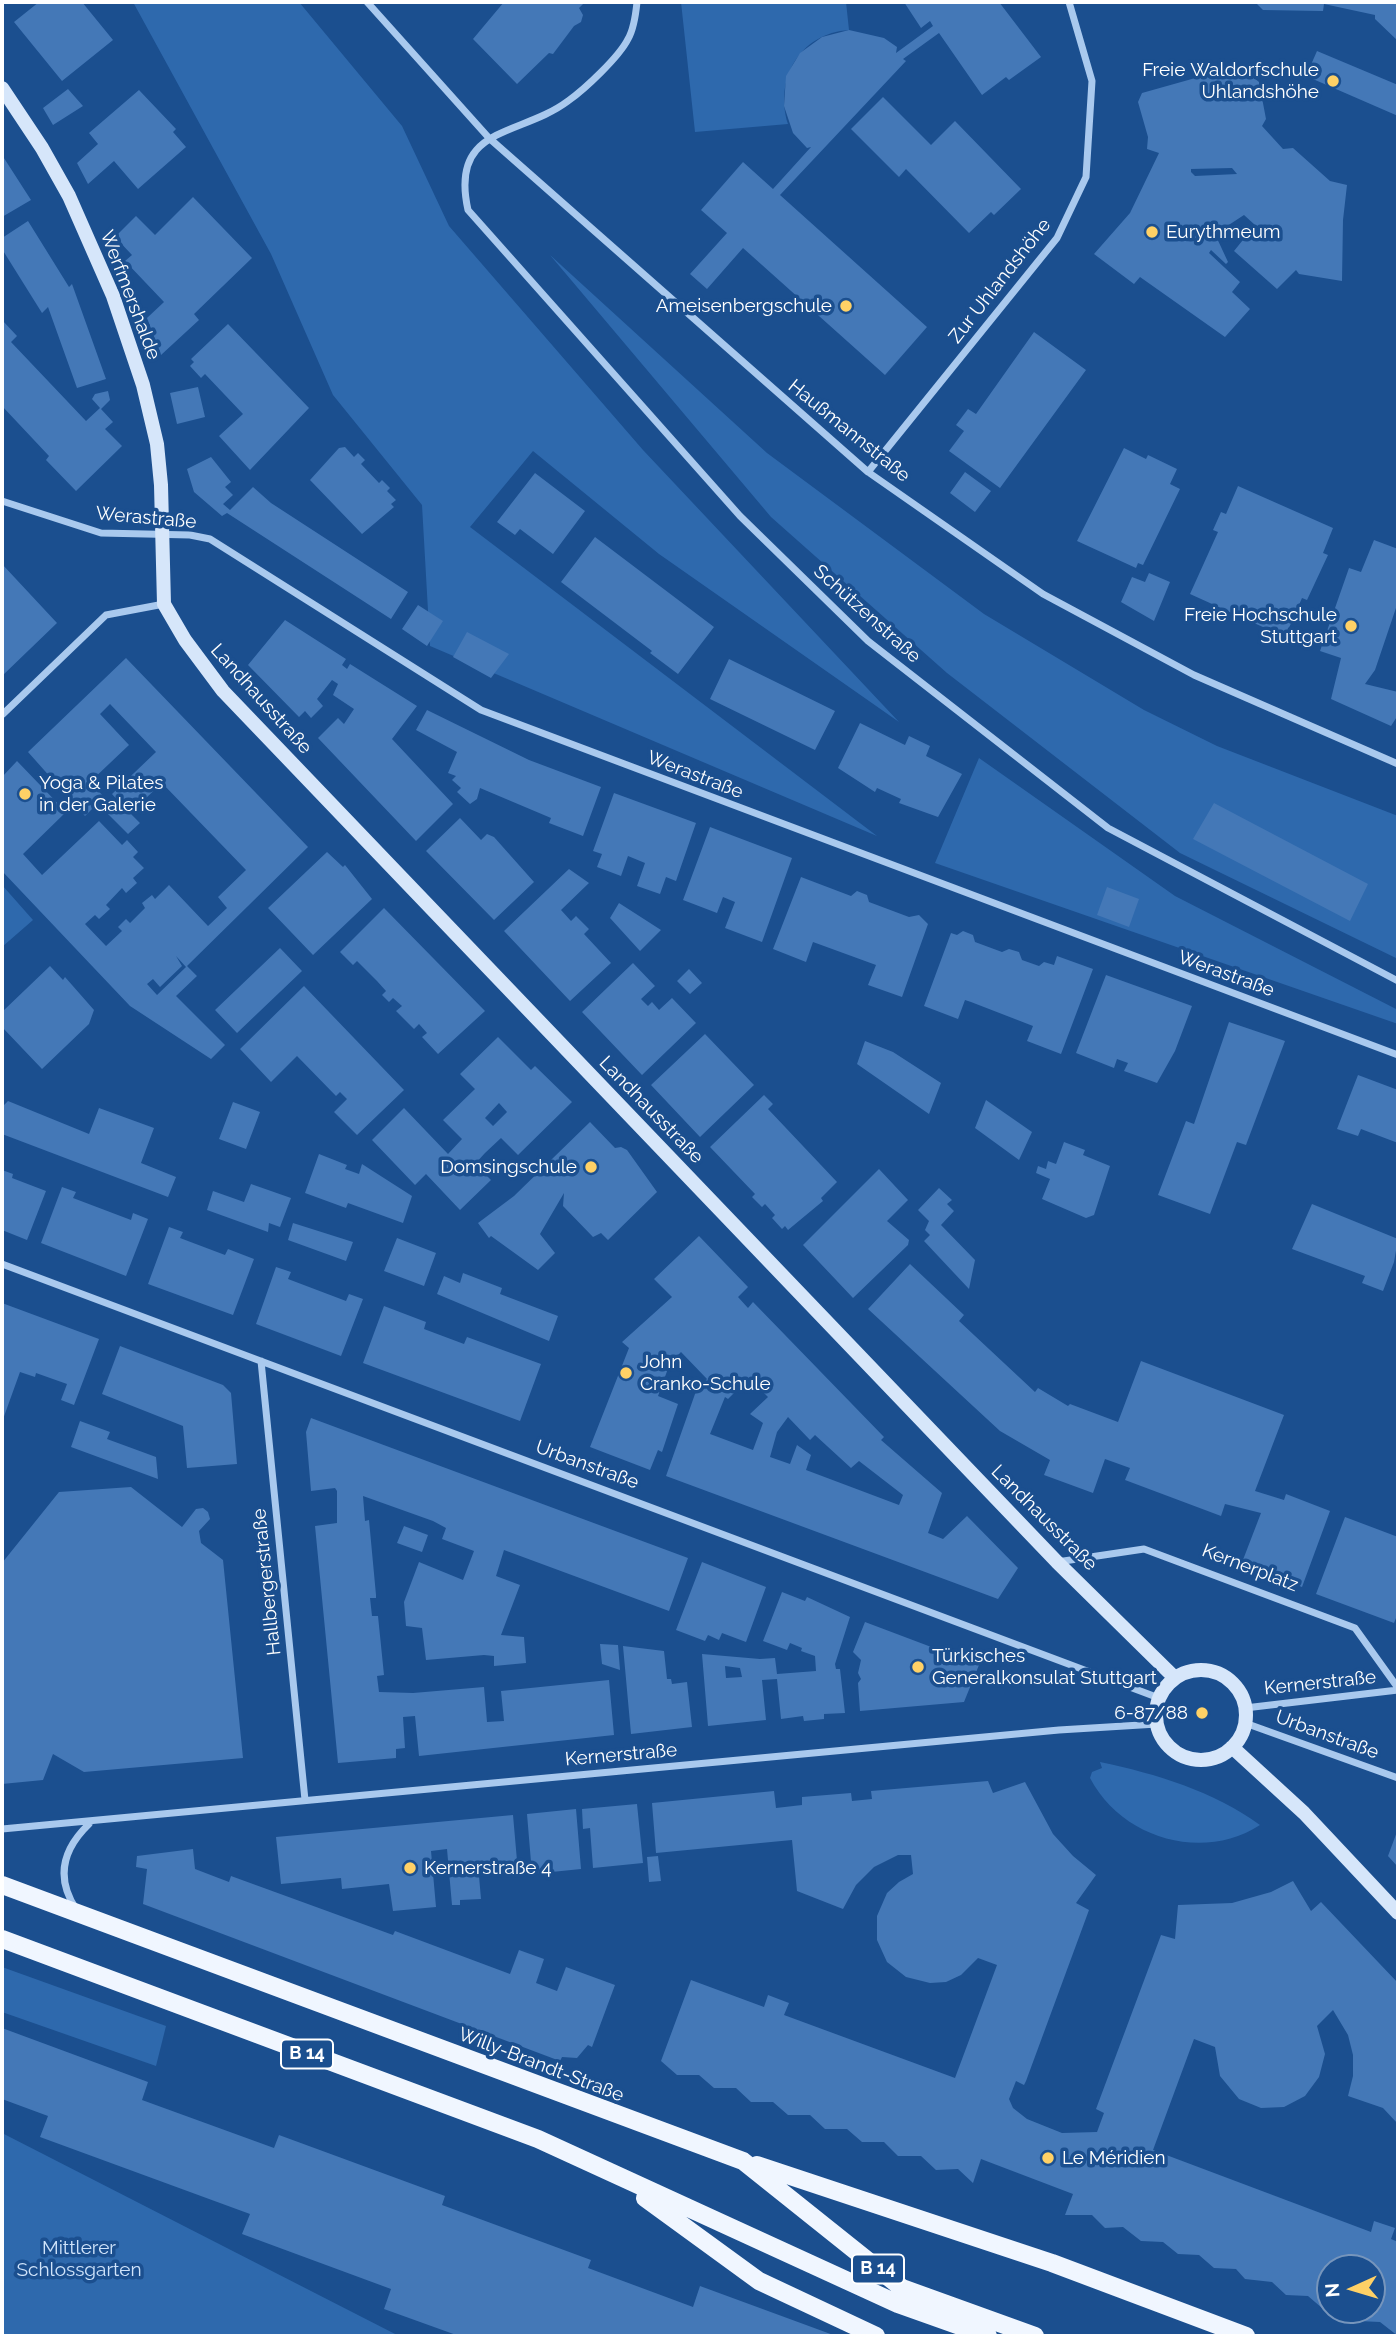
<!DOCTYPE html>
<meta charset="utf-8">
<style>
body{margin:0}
#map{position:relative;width:1400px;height:2338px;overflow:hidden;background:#1b4f8f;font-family:Raleway,sans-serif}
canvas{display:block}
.frame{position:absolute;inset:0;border:4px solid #fff;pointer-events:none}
.north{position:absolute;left:1316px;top:2254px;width:70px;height:70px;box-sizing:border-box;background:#1b4f8f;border:2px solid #7695bc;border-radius:50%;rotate:266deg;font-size:19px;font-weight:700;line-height:28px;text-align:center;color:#fff}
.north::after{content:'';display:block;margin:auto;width:24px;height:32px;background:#ffd166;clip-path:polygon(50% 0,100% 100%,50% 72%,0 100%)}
</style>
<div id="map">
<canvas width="1400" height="2338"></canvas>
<div class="frame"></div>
<div class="north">N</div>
</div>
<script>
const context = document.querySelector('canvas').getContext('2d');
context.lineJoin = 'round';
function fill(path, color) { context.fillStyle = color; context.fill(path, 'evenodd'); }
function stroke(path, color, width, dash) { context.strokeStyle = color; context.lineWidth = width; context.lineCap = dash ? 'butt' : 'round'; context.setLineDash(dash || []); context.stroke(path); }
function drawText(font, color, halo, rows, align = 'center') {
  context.font = font + ' Raleway,sans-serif'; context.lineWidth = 7; context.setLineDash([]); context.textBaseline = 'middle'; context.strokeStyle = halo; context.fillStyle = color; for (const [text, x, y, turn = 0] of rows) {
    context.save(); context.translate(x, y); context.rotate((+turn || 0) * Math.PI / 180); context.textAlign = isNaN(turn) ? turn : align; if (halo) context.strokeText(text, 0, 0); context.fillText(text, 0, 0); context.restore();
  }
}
const green = new Path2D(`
 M133 2H299L402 126 449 226 643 450 899 722 659 554 533 451 470 527 877 836 430 646 422 505 333 395 271 254Z
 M681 2H846L849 30C800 33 774 79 788 124L695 132Z
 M550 255 767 453 984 614 1144 710 1217 746 1398 816V959L1180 853 947 673 771 517Z
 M979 758 1175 896 1398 1010V1024L935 863Z
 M2 885 33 920 2 947Z
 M1100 1762C1157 1774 1213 1791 1260 1825 1203 1862 1122 1839 1090 1778L1092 1772 1102 1768Z
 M2 1967 166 2026 156 2066 2 2012Z
 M2 2133 399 2336H2Z`);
const building = new Path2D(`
 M39 2H82L113 40 62 81 14 22Z
 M504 2H585L579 8 583 15 581 22 574 26 553 54 549 53 517 84 473 39Z
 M904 2H999L1041 57 1009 80 1006 77 982 95 939 33 903 59 906 61 780 195 927 327 885 375 743 248 707 289 690 274 727 233 701 210 743 162 773 189 811 147 807 148 793 133 784 106 786 76 800 53 822 37 849 30 884 38 897 47 896 53 933 26 930 21 921 28Z
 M1255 2H1398V41L1375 19V15L1324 4 1323 11 1263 10Z
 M1317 51 1398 85V116L1306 76Z
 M1238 66 1256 76 1254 78 1259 82 1266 119 1262 126 1283 149 1293 148 1330 181 1347 185 1343 220 1342 281 1299 274 1296 270 1277 289 1234 251 1255 225 1244 215 1215 234 1228 262 1226 264 1211 250 1209 253 1240 282 1232 292 1250 309 1225 337 1140 277 1134 284 1094 254 1130 213 1159 153 1147 149 1148 137 1138 102 1142 93ZM1232 168 1237 174 1195 176 1191 172V169Z
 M68 89 83 106 53 125 43 108Z
 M139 90 176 129 173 132 186 147 138 189 114 161 88 184 77 163 98 144 89 133Z
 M883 97 931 145 955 121 1021 189 994 215 991 212 969 233 906 169 899 177 851 129Z
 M2 155 31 200 2 217Z
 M193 197 252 258 194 314 199 320 161 355 147 318 164 302 125 261 132 255 115 237 136 216 155 235Z
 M28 221 69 287 72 284 106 379 77 388 48 307 42 313 2 249V238Z
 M2 320 17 336 11 342 86 421 100 408 92 399 95 394 108 391 110 400 101 409 113 422 105 429 122 446 76 491 46 460 49 456 2 406Z
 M228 324 309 408 250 470 219 436 243 414 205 374 201 378 190 366 194 362 191 359Z
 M1034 332 1086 370 1000 488 949 451 964 431 956 425 968 409 976 414Z
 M198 387 205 417 177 424 170 393Z
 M345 447 354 457 358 453 365 460 361 464 379 483 382 480 390 488 387 491 396 500 391 504 394 507 362 534 310 480 339 448Z
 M1124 448 1146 459 1148 455 1177 469 1170 484 1180 489 1143 565 1138 563 1136 568 1077 541Z
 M211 457 231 482 225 487 233 495 223 504 230 510 253 487 271 503 408 592 391 619 227 513 222 516 194 492 187 469Z
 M965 472 991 491 975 512 950 493Z
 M535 473 585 511 553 554 520 529 515 535 497 522Z
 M1238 486 1333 528 1323 553 1328 555 1307 600 1302 598 1285 637 1190 594 1218 532 1213 530 1221 512 1226 514Z
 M595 537 714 627 678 674 650 653 652 651 561 582Z
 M1374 540 1398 549V602L1375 670 1365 684 1398 692V715L1391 726 1331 699 1341 658 1320 651 1349 568 1361 572Z
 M2 564 57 623 2 676Z
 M1149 573 1170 582 1154 621 1121 602 1132 577 1145 582Z
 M418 605 443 621 427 646 402 629Z
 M285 620 346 659 342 665 347 669 350 664 417 706 392 739 453 804 416 841 318 738 338 718 344 724 354 709 333 695 338 684 332 680 317 699 323 706 311 718 305 711 299 717 248 665Z
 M467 632 509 654 491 678 453 657Z
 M126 658 308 847 187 966 197 976 176 996 225 1045 211 1059 130 1006 2 871V777L17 761 66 812 23 854 42 875 99 821 122 845 127 840 138 852 133 857 144 868 133 878 137 883 126 893 122 888 106 905 110 909 99 919 95 915 85 924 106 946 122 931 118 927 126 919 130 923 145 908 142 903 152 895 155 899 169 885 208 926 227 908 218 897 246 870 162 783 130 813 140 823 128 834 107 813 119 802 112 794 156 752 110 704 100 714 129 745 90 782 104 797 85 816 28 752ZM176 956 186 967 157 995 147 984 153 979 160 987 182 966Z
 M729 659 835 711 815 750 710 699Z
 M427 710 529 760 601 787 583 836 549 823 551 818 480 788 477 799 470 804 457 792 461 788 452 780 456 776 448 773 457 752 416 730Z
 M860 723 905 745 909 736 930 746 926 756 962 774 938 817 899 803 901 799 877 788 875 792 838 768Z
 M614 793 696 823 676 881 666 877 660 894 637 886 645 863 628 856 621 876 597 867 602 854 593 851Z
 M1214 803 1368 884 1350 921 1193 839Z
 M460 818 481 840 487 834 494 837 534 882 494 920 426 851Z
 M710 827 792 858 762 942 725 928 735 902 723 897 717 913 683 900Z
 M327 852 343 867 345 865 372 899 313 955 268 908Z
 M569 869 589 883 561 910 571 921 576 916 589 929 584 934 611 963 570 1001 504 931Z
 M801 877 851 896 857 891 867 895 869 902 909 917 919 915 928 924 902 997 868 985 876 965 813 942 806 962 773 949Z
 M1107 887 1139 899 1129 927 1097 915Z
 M619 903 661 930 640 951 610 918Z
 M384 908 485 1011 438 1054 422 1037 427 1033 419 1024 414 1029 396 1011 402 1006 393 998 389 1002 382 995 386 991 377 981 357 961 353 965 340 952Z
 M963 931 973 935 975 942 1002 952 1009 949 1019 952 1022 960 1039 966 1044 962 1054 965 1057 956 1093 969 1061 1054 1027 1041 1033 1026 971 1002 965 1000 958 1019 924 1006 951 933 957 935Z
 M280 948 302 971 237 1033 215 1010Z
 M633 963 655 986 641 999 648 1006 652 1002 659 1010 672 998 696 1023 642 1075 582 1012Z
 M50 966 63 980 65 977 94 1010 89 1024 42 1069 2 1027V1012Z
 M689 969 702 983 690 994 677 981Z
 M1106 975 1192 1006 1175 1051 1157 1083 1124 1071 1128 1063 1117 1059 1114 1068 1076 1053Z
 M304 986 404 1090 357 1135 334 1112 347 1099 340 1092 336 1096 297 1056 271 1082 240 1049Z
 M1229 1022 1285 1041 1246 1145 1237 1142 1210 1214 1158 1195 1186 1121 1194 1124Z
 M705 1034 754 1085 700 1137 651 1085Z
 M498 1037 531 1070 535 1066 572 1102 518 1155 501 1138 485 1153 475 1164 491 1180 460 1210 426 1174 415 1185 372 1140 404 1108 448 1154 462 1139 443 1120 475 1089 460 1074ZM499 1103 507 1112 493 1126 485 1118Z
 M865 1041 893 1052 941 1083 929 1114 857 1064Z
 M1358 1075 1398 1090V1143L1361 1129 1358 1136 1337 1129Z
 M764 1095 773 1104 768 1109 837 1182 821 1198 823 1201 788 1230 785 1226 782 1229 772 1218 775 1215 765 1204 762 1207 752 1197 755 1194 710 1147Z
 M986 1100 1032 1132 1019 1160 975 1128Z
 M8 1101 89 1134 99 1108 154 1128 141 1163 176 1177 168 1197 2 1134V1107Z
 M233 1102 260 1112 246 1149 219 1139Z
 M590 1122 615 1148 621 1147 627 1150 657 1192 608 1240 601 1233 593 1237 563 1206 564 1193 540 1234 555 1253 538 1270 491 1236 489 1238 478 1223 514 1196Z
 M1064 1142 1085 1150 1083 1155 1110 1166 1094 1215 1086 1218 1042 1199 1050 1179 1036 1173 1038 1166 1046 1169 1048 1161 1056 1164Z
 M319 1154 347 1165 345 1169 359 1174 362 1164 412 1196 403 1223 348 1203 346 1208 305 1193Z
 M879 1169 908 1200 887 1221 909 1240 908 1245 853 1298 803 1245Z
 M2 1170 13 1174 12 1178 46 1191 27 1240 2 1230Z
 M251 1184 291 1198 280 1227 269 1223 268 1232 207 1210 213 1191 244 1202Z
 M62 1187 76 1192 73 1198 131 1220 133 1213 148 1219 126 1276 41 1243Z
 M939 1188 952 1200 947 1204 954 1211 941 1225 975 1260 969 1289 924 1241 930 1235 925 1230 929 1221 918 1210Z
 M1312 1204 1398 1239 1394 1262 1383 1291 1362 1283 1365 1276 1292 1249Z
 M293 1223 353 1242 346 1261 288 1240Z
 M169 1227 183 1232 180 1238 225 1255 228 1249 254 1259 233 1315 148 1284Z
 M699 1236 748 1287 738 1297 748 1308 753 1302 884 1437 881 1440 942 1493 928 1533 943 1539 967 1516 1018 1568 998 1599 666 1476 695 1394 707 1379 681 1352 670 1363 658 1396 678 1404 662 1452 658 1450 650 1470 590 1447 629 1348 622 1342 672 1297 654 1279ZM749 1378 768 1397 750 1414 763 1423 753 1450 710 1434 725 1397 728 1399ZM788 1417 810 1440 815 1435 851 1468 859 1461 903 1495 899 1505 806 1470 811 1455 797 1445 790 1464 770 1457 777 1432Z
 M397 1238 436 1253 424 1286 384 1271Z
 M910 1264 964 1315 959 1321 1035 1392 1038 1388 1068 1406 1070 1404 1118 1422 1141 1361 1284 1415 1255 1491 1284 1500 1286 1494 1330 1511 1302 1587 1287 1581 1286 1584 1241 1565 1261 1513 1225 1504 1221 1516 1125 1480 1130 1468 1105 1459 1093 1493 1044 1475 1050 1460 1000 1431 868 1309Z
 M276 1267 291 1272 288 1279 346 1301 349 1294 363 1299 341 1356 256 1324Z
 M463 1273 502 1288 500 1294 558 1316 549 1341 437 1294 444 1276 460 1283Z
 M2 1303 99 1339 74 1405 61 1400 67 1384 36 1373 35 1377 20 1372 2 1422Z
 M384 1306 426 1322 424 1329 464 1344 467 1337 541 1364 520 1421 363 1363Z
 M120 1346 223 1385 231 1393 237 1464 187 1468 183 1426 102 1394Z
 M311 1418 688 1558 669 1611 504 1550 496 1576 520 1585 501 1635 524 1637 526 1663 494 1666V1656L484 1655 426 1660 422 1628 406 1626 404 1602 419 1562 463 1580 474 1551 442 1539 446 1528 433 1521 363 1496 365 1521 369 1520 376 1595V1598H370L372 1616H378L384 1675 377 1676 379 1692 413 1693 484 1687 487 1722 504 1721 501 1691 609 1680 614 1735 419 1756 415 1716 403 1717 405 1748 396 1749V1758L338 1763 315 1526 337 1523V1491L335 1488 311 1491 306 1432Z
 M80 1421 110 1432 107 1439 156 1457 158 1479 71 1447Z
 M131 1487 182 1527 196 1509 203 1508 208 1512 210 1519 199 1531 201 1543 223 1560 243 1758 84 1772 53 1754 43 1780 2 1784V1563L59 1492Z
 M1345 1517 1398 1537V1613L1394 1623 1316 1594Z
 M404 1526 428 1535 422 1552 397 1543Z
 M702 1562 766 1587 746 1642 722 1633 719 1640 708 1635 705 1641 676 1630Z
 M782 1592 805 1601 807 1597 850 1617 835 1664 836 1669H840L845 1713 824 1714V1719L804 1721 803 1716 781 1719 777 1679 762 1680 766 1720 708 1726 702 1654 760 1659 775 1658 777 1674 816 1671 815 1656 801 1651 802 1648 790 1643 787 1650 763 1641ZM725 1666 740 1668 742 1677 726 1678Z
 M865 1622 979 1665 964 1702 860 1711 858 1683 861 1679 858 1673 861 1660 853 1652Z
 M600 1644 618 1645 620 1670 602 1664Z
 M623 1646 664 1651 667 1679H671L672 1684 687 1682 692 1727 631 1734Z
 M988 1781 993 1793 1025 1782 1053 1834 1073 1856 1096 1875 1076 1903 1089 1910 1026 2081 1024 2085 1016 2081 1009 2099 1013 2108 1027 2119 1062 2133 1097 2132 1104 2113 1096 2109 1161 1935 1175 1939 1178 1905 1232 1903 1271 1892 1293 1881 1311 1911 1321 1902 1398 1983V2124L1383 2108 1348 2096 1353 2076V2055L1348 2035 1333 2010 1317 2026 1325 2054 1319 2077 1305 2096 1284 2107 1261 2108 1239 2099 1220 2076 1215 2047 1194 2039 1153 2150 1371 2232 1374 2221 1395 2228 1391 2239 1398 2242V2336L1380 2322 1358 2321 1346 2310H1372V2268H1330V2309L1322 2308 1308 2296 1286 2295 1272 2282 1245 2279 1236 2269 1214 2268 1199 2255 1178 2254 1163 2242 1141 2241 1123 2227 1105 2228 1092 2215H1065L1073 2194 981 2159 973 2183 958 2169 936 2170 921 2156H898L884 2142H862L847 2129H825L810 2115H788L773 2102H751L736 2088H714L699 2075H677L661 2061 691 1980 764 2007 768 1995 789 2003 784 2015 955 2078 997 1965 978 1958 961 1975 946 1982 930 1983 906 1977 887 1962 877 1940V1916L887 1893 899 1882 913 1874 911 1855H898L874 1867 856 1885 843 1909 797 1891 792 1840 656 1853 652 1803 774 1791 776 1808 802 1805V1797L851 1793 852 1801 872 1799 871 1791Z
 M637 1804 643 1863 593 1868 590 1828 583 1829 582 1809Z
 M576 1809 581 1869 532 1874 527 1814Z
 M513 1815 518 1872 479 1876 481 1899 460 1900V1905H452L447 1849 431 1851 436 1907 393 1911 389 1884 342 1889 341 1878 281 1884 276 1837Z
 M1398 1829V1867L1388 1856Z
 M193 1849 195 1869 229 1882 231 1876 393 1935 395 1931 510 1974 519 1950 544 1959 536 1983 557 1991 566 1967 615 1985 592 2047 588 2045 577 2058 562 2057 560 2061 143 1904 147 1869 136 1867 137 1856Z
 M658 1856 661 1881 649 1882 647 1857Z
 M2 2028 148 2082 142 2100 274 2148 279 2135 445 2196 442 2205 591 2260 588 2268 693 2307 700 2286 836 2336H459L384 2309 391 2289 242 2234 250 2214 40 2137 48 2116 2 2099Z`);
const street = new Path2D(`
 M367 2 489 138 868 472 1043 594 1194 675 1398 764
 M637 2C636 12 634 29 628 39 619 57 585 89 568 101 520 137 449 125 468 210L740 516 868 641 1108 828 1398 981
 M868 472 1057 238 1086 177 1092 81 1069 2
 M2 501 101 533 190 535 210 539 481 710 1398 1055
 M3 714 106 615 164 604
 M2 1264 1159 1698
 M261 1361 305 1800
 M1057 1562 1144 1549 1355 1628 1398 1688
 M1245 1708 1398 1690
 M1245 1723 1398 1778
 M2 1829 1059 1730 1157 1724
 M76 1909C55 1877 63 1849 89 1824`);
const secondary = new Path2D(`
 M2 88 42 148 69 196 113 296 143 385 157 444 161 485 164 604 185 640 223 691 1057 1562 1175 1678
 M1156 1715a45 45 0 1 1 90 0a45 45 0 1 1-90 0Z
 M1232 1747 1304 1813 1398 1913`);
const primary = new Path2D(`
 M2 1885 743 2161 902 2288 1035 2336
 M2 1939 538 2139 898 2304 988 2336
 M757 2165 1052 2263 1246 2336
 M645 2198 759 2281 876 2336`);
const markers = [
 [1333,81,7,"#ffd166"],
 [1152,232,7,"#ffd166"],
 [846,306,7,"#ffd166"],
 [1351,626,7,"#ffd166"],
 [25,794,7,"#ffd166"],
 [591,1167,7,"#ffd166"],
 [626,1373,7,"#ffd166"],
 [918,1667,7,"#ffd166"],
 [1202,1713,7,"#ffd166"],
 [410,1868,7,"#ffd166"],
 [1048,2158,7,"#ffd166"]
];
const shields = [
 [307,2054,52],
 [878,2269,52]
];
const shieldNames = [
 ["B 14",307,2054],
 ["B 14",878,2269]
];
const poiNames = [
 ["Freie Waldorfschule",1319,70,"right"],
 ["Uhlandshöhe",1319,92,"right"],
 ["Eurythmeum",1166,232],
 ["Ameisenbergschule",832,306,"right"],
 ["Freie Hochschule",1337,615,"right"],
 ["Stuttgart",1337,637,"right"],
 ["Yoga & Pilates",39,783],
 ["in der Galerie",39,805],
 ["Domsingschule",577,1167,"right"],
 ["John",640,1362],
 ["Cranko-Schule",640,1384],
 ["Türkisches",932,1656],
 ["Generalkonsulat Stuttgart",932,1678],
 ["6-87/88",1188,1713,"right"],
 ["Kernerstraße 4",424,1868],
 ["Le Méridien",1062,2158]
];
const streetNames = [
 ["Zur Uhlandshöhe",1000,281,-52],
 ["Werfmershalde",130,295,69],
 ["Haußmannstraße",849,431,39],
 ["Werastraße",146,518,5],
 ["Schützenstraße",867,614,42],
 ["Landhausstraße",261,699,48],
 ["Werastraße",695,775,21],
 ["Werastraße",1226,974,20],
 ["Landhausstraße",651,1110,46],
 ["Urbanstraße",587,1465,20],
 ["Landhausstraße",1044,1518,45],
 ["Kernerplatz",1250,1568,21],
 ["Hallbergerstraße",267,1582,-96],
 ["Kernerstraße",1320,1683,-6],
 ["Urbanstraße",1327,1735,20],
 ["Kernerstraße",621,1755,-5],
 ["Willy-Brandt-Straße",541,2065,21]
];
const parkNames = [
 ["Mittlerer",79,2248],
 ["Schlossgarten",79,2270]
];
fill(green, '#2e69ad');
fill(building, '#4478b7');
stroke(street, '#a9c9ee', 7);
stroke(secondary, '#d6e6fa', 14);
stroke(primary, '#f0f6ff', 18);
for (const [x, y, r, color] of markers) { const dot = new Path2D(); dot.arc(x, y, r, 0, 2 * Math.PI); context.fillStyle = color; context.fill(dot); stroke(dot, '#1b4f8f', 2.5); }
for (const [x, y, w] of shields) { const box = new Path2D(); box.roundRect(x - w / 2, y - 14.5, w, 29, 5); context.fillStyle = '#1b4f8f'; context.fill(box); stroke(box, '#fff', 2); }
drawText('bold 18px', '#fff', null, shieldNames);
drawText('19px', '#fff', '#1b4f8f', poiNames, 'left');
drawText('19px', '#fff', '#1b4f8f', streetNames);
drawText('19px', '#cfe3fa', '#1b4f8f', parkNames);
</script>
